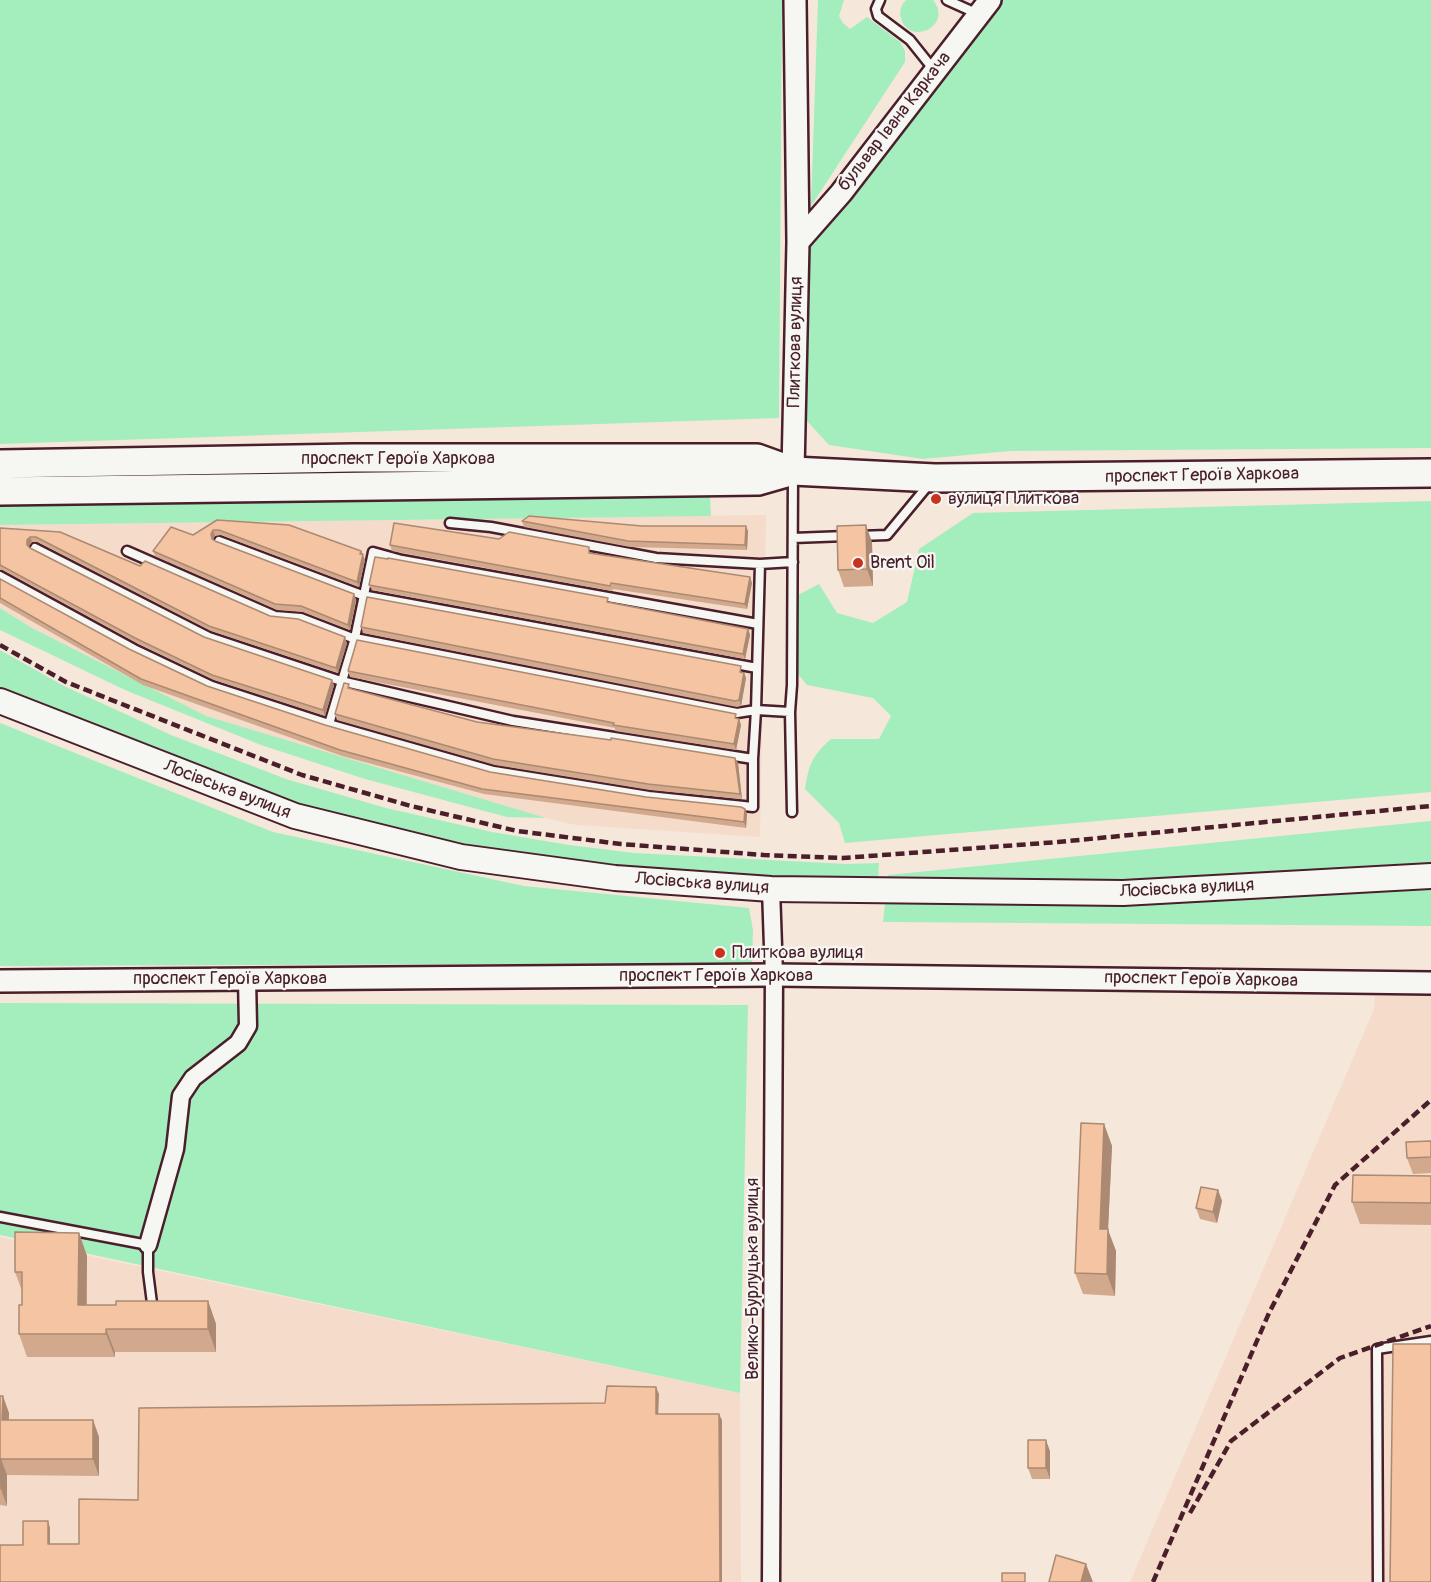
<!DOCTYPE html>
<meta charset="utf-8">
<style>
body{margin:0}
canvas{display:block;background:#f5e7da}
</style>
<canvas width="1431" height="1582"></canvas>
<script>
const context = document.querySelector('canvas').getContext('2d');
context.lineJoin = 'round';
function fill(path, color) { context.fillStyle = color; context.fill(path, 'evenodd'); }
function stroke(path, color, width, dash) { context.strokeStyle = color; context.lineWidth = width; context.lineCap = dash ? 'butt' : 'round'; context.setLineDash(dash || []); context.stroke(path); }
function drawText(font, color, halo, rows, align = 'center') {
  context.font = font + ' Pangolin,sans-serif'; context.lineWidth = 4.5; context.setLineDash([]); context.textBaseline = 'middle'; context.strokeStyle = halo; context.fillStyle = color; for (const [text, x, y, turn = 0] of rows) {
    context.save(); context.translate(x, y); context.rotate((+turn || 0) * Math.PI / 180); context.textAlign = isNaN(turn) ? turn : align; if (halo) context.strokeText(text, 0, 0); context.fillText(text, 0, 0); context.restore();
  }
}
const built = new Path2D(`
 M766 515 760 837 576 825 414 787 137 693 0 608V525Z
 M1375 996H1431V1582H1130L1374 1009Z
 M0 1237 740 1393 741 1582H0Z`);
const green = new Path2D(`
 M0 0H782L779 418 0 444Z
 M818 0H844L839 16 843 23 850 29 867 17 900 42 905 51V62L811 206Z
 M906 0H933C954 26 909 47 901 18 899 11 901 5 906 0Z
 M1001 0H1431V448L1010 451 923 459 829 445 807 421 809 248Z
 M710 497 711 516 0 525V506L140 500Z
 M1431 501V792L845 843 839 823 805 789C809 764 812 756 831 739H879L891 716 873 698 807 685 798 674V595L819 584 837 613 873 623 907 602 919 549 973 513Z
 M0 608 32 628 206 716 546 818 507 817 365 779 261 745 125 690 0 630Z
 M0 650 64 686 171 735 286 779 386 808 492 832 569 845 634 853 847 864 879 863 878 882 794 885 561 867 333 821 0 697Z
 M0 723 273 832 524 886 749 908 753 930 752 963 0 966Z
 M1431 821V926L883 922 888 875Z
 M0 1003 748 1005 740 1393 0 1235Z`);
const service = new Path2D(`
 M880 0 876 9 878 16 910 40 934 70
 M947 0 978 14
 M450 523 491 527 656 558 760 564
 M859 536 887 535 930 483
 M793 538 846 536
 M219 541 362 595 757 668
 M35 548 209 637 341 681 513 721 753 759
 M127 551 275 616 301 618 350 637 737 713 756 710 790 712
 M0 576 134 649 212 686 329 724 494 771 649 796 753 807V759L756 710 760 564 793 562
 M329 724 355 638 373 552 402 560 758 624
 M792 812 790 712 792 685 793 474
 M0 1217 148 1245V1272L153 1311
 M1378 1582 1377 1349 1431 1341`);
const minor = new Path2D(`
 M148 1245 175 1149 181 1096 193 1078 238 1043 248 1026 247 979
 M771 1582 774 975 771 889`);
const tertiary = new Path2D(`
 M798 242 841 193 990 0
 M793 471 798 242 795 0
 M0 981 774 975 1431 983`);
const secondary = new Path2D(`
 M0 701 295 816 461 857 615 878 771 889 1123 893 1431 876`);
const primary = new Path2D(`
 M0 464 353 458H757L793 471 935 478 1431 473
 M0 491 758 481 793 471`);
const rail = new Path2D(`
 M0 645 66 682 302 775 411 806 517 831 621 844 764 855 843 858 1058 842 1431 806
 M1190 1513 1231 1441 1340 1358 1431 1326
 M1153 1582 1269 1313 1335 1185 1431 1100`);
const wall = new Path2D(`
 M217 520 361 551 365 560 359 587 221 535 215 536 213 539 215 541 354 594 356 600 350 630 303 612 277 610 155 556 153 551 193 535Z
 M522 521 642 526H746L748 531 747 550 630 547 524 527Z
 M0 528 60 532 140 566 270 616 347 643 338 673 211 631 38 542H32L29 546V547L204 637 334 685 325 716 214 680 137 643 3 570H0Z
 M872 542 873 586 844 587 838 570Z
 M390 545 591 553 750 577 752 583 747 609 613 589 612 591 392 551Z
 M0 579 129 649 207 686 325 725 490 772 646 797 745 809 747 814 746 828 484 794 342 756 143 685 0 603Z
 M369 585 609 602 748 629 750 635 745 659 372 590Z
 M361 627 743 672 744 673 746 678 741 706 737 707 363 633Z
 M348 671 738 719H739L741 725 736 750 615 731V728L350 677Z
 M350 689 477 722 735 758 738 763 742 799 650 790 495 765 337 720 335 714Z
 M1104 1124 1112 1146 1108 1230 1116 1251 1115 1296 1083 1294 1075 1273Z
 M1431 1141V1173L1413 1174 1407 1158Z
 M1431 1176V1225L1360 1224 1352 1202Z
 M1218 1190 1222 1201 1217 1223 1200 1219 1196 1208Z
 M79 1233 87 1256V1305H116L208 1301 216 1324V1352H115V1357H27L19 1334 22 1305V1291L15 1272Z
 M0 1396 9 1413V1420H93L99 1437V1476L7 1475V1506L0 1505Z
 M1050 1451V1479H1032L1028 1468Z`);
const shadedWall = new Path2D(`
 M866 525 872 542 873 586 867 569Z
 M746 526 748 531 747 550 745 545Z
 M213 530 215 536 213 539 214 545 211 534Z
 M30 537 32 542 29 546V551L27 545V540Z
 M361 551 365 560 359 587 357 582Z
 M750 577 752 583 747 609 745 604Z
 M354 594 356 600 350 630 348 625Z
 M748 629 750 635 745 659 743 654Z
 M345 637 347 643 338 673 336 668Z
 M744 673 746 678 741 706 739 700Z
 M332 680 334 685 325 716 323 710Z
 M739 719 741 725 736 750 734 744Z
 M735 758 738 763 742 799 740 794Z
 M745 809 747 814 746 828 744 822Z
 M1104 1124 1112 1146 1108 1230 1116 1251 1115 1296 1107 1274 1100 1229Z
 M1218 1190 1222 1201 1217 1223 1213 1212Z
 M79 1233 87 1256 86 1328 78 1305Z
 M208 1301 216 1324V1352L208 1329Z
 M106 1329 115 1352V1357L106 1334Z
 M656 1387 659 1394 658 1420 656 1414Z
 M3 1396 9 1413 8 1437 2 1420Z
 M719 1414 722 1420V1582H720Z
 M93 1420 99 1437V1476L93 1459Z
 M1046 1440 1050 1451V1479L1046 1468Z
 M1 1459 7 1475V1506L1 1489Z
 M48 1521 50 1528V1551L48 1544Z
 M1086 1564 1093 1582H1081Z`);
const building = new Path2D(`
 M529 516 642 526H746L745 545 628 541 522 521Z
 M217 520 289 525 361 551 360 554H363L357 582 219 530H213L211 534 212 539 215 541 354 594 348 625 301 606 275 604 153 551 171 527 193 535Z
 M394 523 499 539 509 532 589 547V553L750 577 745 604 611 583 610 586 390 545Z
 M866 525 867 569 838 570 837 526Z
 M0 528 60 532 140 566 145 561 270 616 298 619 345 637 336 668 209 626 36 537H30L27 540V545L30 548 204 637 332 680 323 710 212 675 135 638 0 565Z
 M375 557 388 559V558L608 598 607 602 748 629 743 654 369 585Z
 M0 579 129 649 207 686 325 725 490 772 646 797 741 807 745 809 744 822 482 789 340 750 141 679 0 598Z
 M367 597 741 666 740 672 744 673 739 700 735 701 361 627Z
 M357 640 736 714 735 718 739 719 734 744 613 725 614 723 348 671Z
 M344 683 349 684 348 688 477 722 611 740V738L735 758 740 794 648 784 493 759 335 714Z
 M1081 1123 1104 1124 1100 1229H1108L1107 1274 1075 1273Z
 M1431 1141V1157L1407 1158 1406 1142Z
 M1353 1175 1431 1176V1203L1352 1202Z
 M1201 1187 1218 1190 1213 1212 1196 1208Z
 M15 1232 79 1233 78 1305H116V1301H208V1329H106V1334H19V1305H22V1272H15Z
 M1393 1344H1431V1582H1390Z
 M607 1386 656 1387V1414H719L720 1582H0V1545H23V1521H48V1544H79V1499L138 1500 139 1408 605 1403Z
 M0 1396H3L2 1420H93V1459H1L0 1489Z
 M1028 1440H1046V1468H1028Z
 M1056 1555 1086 1564 1081 1582H1049Z
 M1002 1573H1025V1582H1002Z`);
const markers = [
 [936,499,6,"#c8321e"],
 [858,563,6,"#c8321e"],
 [720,953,6,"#c8321e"]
];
const streetNames = [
 ["бульвар Івана Каркача",895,122,-52],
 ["Плиткова вулиця",796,342,-89],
 ["проспект Героїв Харкова",398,459],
 ["проспект Героїв Харкова",1202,476,-1],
 ["Лосівська вулиця",227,790,21],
 ["Лосівська вулиця",702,884,4],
 ["Лосівська вулиця",1187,889,-3],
 ["проспект Героїв Харкова",716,976],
 ["проспект Героїв Харкова",230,979],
 ["проспект Героїв Харкова",1201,980,1],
 ["Велико-Бурлуцька вулиця",753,1279,-90]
];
const poiNames = [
 ["вулиця Плиткова",948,499],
 ["Brent Oil",870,563],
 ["Плиткова вулиця",732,953]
];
fill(built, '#f5dcca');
fill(green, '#a4eebd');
stroke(service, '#4a1f2b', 13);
stroke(minor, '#4a1f2b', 21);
stroke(tertiary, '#4a1f2b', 26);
stroke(secondary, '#4a1f2b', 28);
stroke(primary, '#4a1f2b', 32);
stroke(service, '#f6f6f2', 8);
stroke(minor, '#f6f6f2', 16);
stroke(tertiary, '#f6f6f2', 21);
stroke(secondary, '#f6f6f2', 24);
stroke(primary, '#f6f6f2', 27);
stroke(rail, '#4a1f2b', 4.5, [9, 4.5]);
fill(wall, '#d2a98c');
fill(shadedWall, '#ab8972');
fill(building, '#f4c4a3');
stroke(building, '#ab8972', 1.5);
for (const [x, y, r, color] of markers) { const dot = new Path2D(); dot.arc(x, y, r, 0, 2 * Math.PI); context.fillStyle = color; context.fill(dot); stroke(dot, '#f6f6f2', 2); }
drawText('18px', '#4a1f2b', '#f6f6f2', streetNames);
drawText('18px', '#4a1f2b', '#f6f6f2', poiNames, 'left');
</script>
